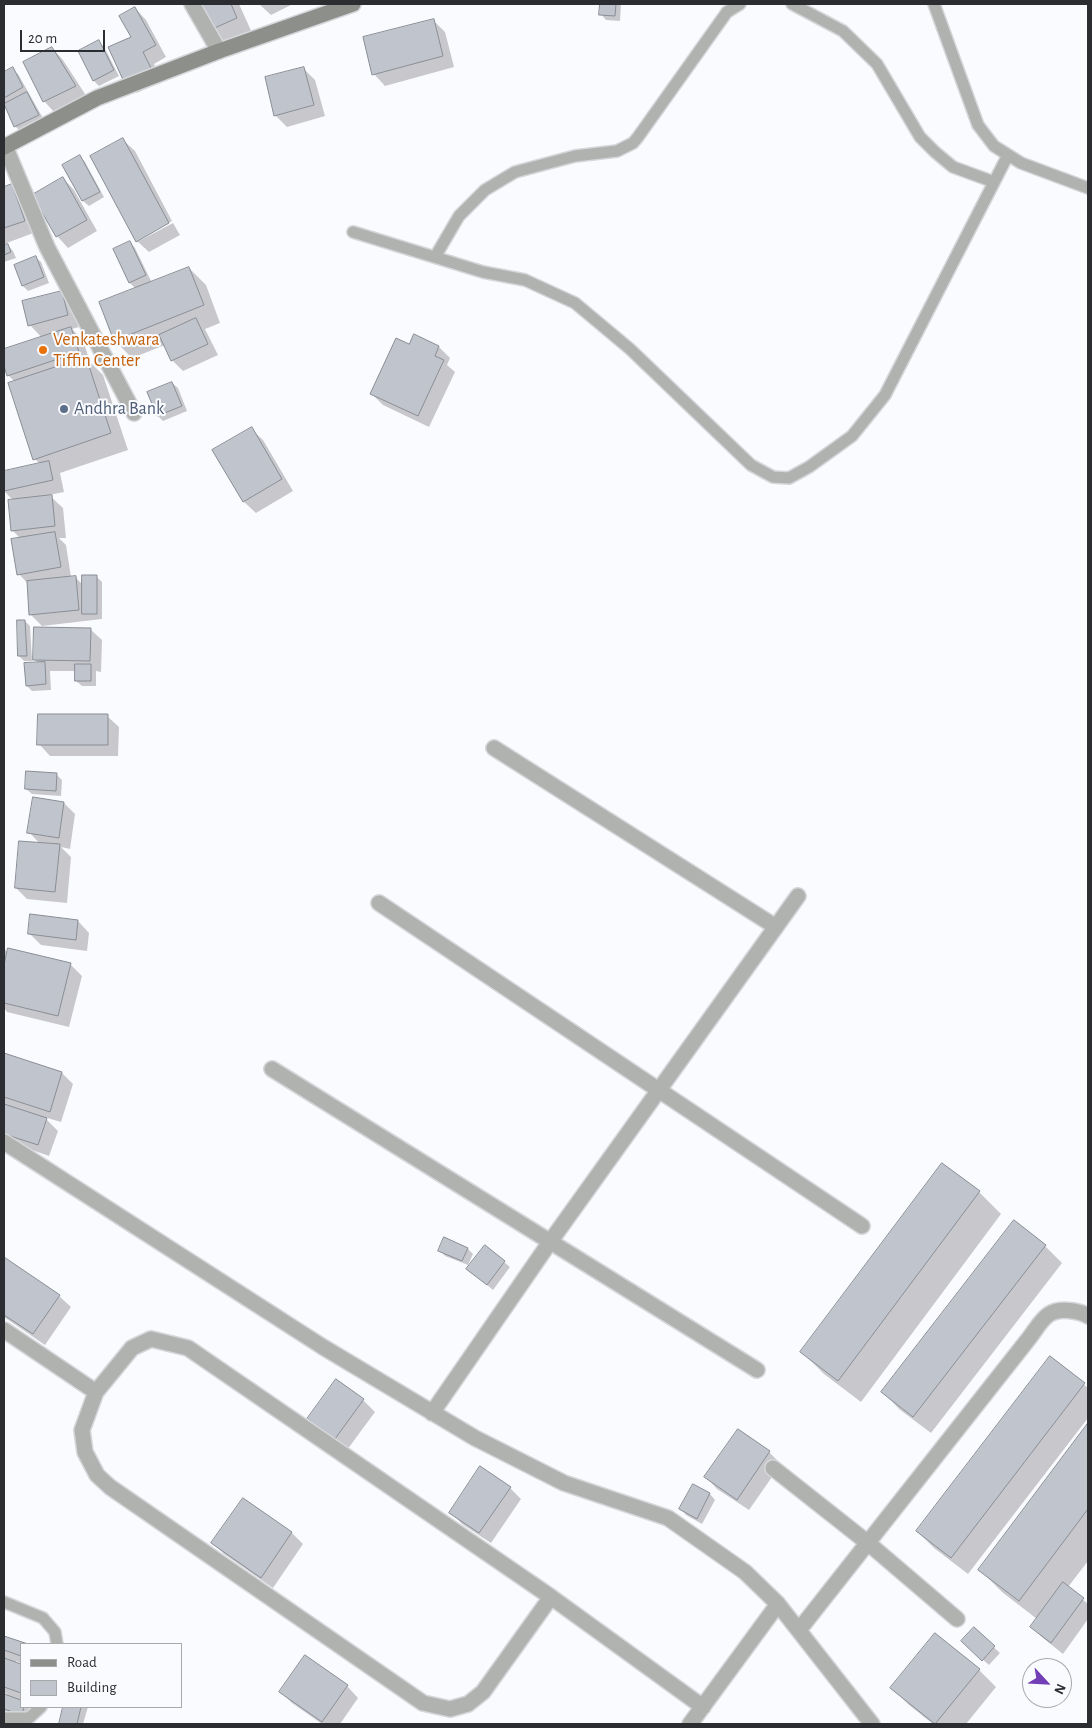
<!DOCTYPE html>
<style>
body{margin:0}
#map{position:relative;width:1092px;height:1728px;overflow:hidden;background:#fafbff;font-family:"Alegreya Sans",sans-serif}
canvas{display:block}
.frame{position:absolute;inset:0;border:5px solid #2c2d31;pointer-events:none}
.legend{position:absolute;left:20px;top:1643px;width:162px;height:65px;box-sizing:border-box;background:#fafbff;border:1px solid #a8a9ad;margin:0;padding:6px 9px;list-style:none;font-size:15px;color:#2c2d31}
.legend li{display:flex;align-items:center;gap:10px;height:25px}
.legend b{width:25px;border:1px solid #a8a9ad}
.north{position:absolute;left:1022px;top:1658px;width:50px;height:50px;box-sizing:border-box;background:#fafbff;border:1px solid #a8a9ad;border-radius:50%;rotate:115deg;font-size:14px;font-weight:700;line-height:20px;text-align:center;color:#2c2d31}
.north::after{content:'';display:block;margin:auto;width:18px;height:22px;background:#723fb6;clip-path:polygon(50% 0,100% 100%,50% 72%,0 100%)}
.scale{position:absolute;left:20px;top:30px;width:85px;height:22px;box-sizing:border-box;border:2px solid #2c2d31;border-top:0;padding-left:6px;font-size:15px;line-height:18px;white-space:nowrap;color:#2c2d31;-webkit-text-stroke:4px #fafbff;paint-order:stroke}
</style>
<div id="map">
<canvas width="1092" height="1728"></canvas>
<div class="frame"></div>
<ul class="legend">
<li><b style="height:6px;background:#8c8f8a"></b>Road</li>
<li><b style="height:14px;background:#c0c4cc"></b>Building</li>
</ul>
<div class="north">N</div>
<div class="scale">20 m</div>
</div>
<script>
const context = document.querySelector('canvas').getContext('2d');
context.lineJoin = 'round';
function fill(path, color) { context.fillStyle = color; context.fill(path, 'evenodd'); }
function stroke(path, color, width, dash) { context.strokeStyle = color; context.lineWidth = width; context.lineCap = dash ? 'butt' : 'round'; context.setLineDash(dash || []); context.stroke(path); }
function drawText(font, color, halo, rows, align = 'center') {
  context.font = font + ' "Alegreya Sans",sans-serif'; context.lineWidth = 4; context.setLineDash([]); context.textBaseline = 'middle'; context.strokeStyle = halo; context.fillStyle = color; for (const [text, x, y, turn = 0] of rows) {
    context.save(); context.translate(x, y); context.rotate((+turn || 0) * Math.PI / 180); context.textAlign = isNaN(turn) ? turn : align; if (halo) context.strokeText(text, 0, 0); context.fillText(text, 0, 0); context.restore();
  }
}
const shadow = new Path2D(`
 M199 4H239L253 35 228 47 211 30Z
 M259 4H293L271 15Z
 M602 4H621L620 21 606 20 601 14Z
 M135 8 146 20 166 57 154 64 162 81 137 93 125 82 132 38Z
 M433 20 445 32 454 67 385 86 374 74Z
 M99 42 104 47 119 76 99 86 94 81 79 52Z
 M52 48 63 60 87 97 55 113 44 101Z
 M303 68 315 80 325 116 287 127 275 115Z
 M12 69 18 74 44 120 21 132 15 126 4 104V74Z
 M123 140 135 151 172 221 139 238V241L173 223 180 235 149 252 137 241Z
 M80 156 85 162 104 197 89 206 83 201 64 165Z
 M63 178 74 190 97 231 68 248 57 236Z
 M12 185 23 197 36 232 4 244V188Z
 M130 242 135 248 152 283 189 268 206 285 220 323 205 329 218 355 183 371 172 360 165 345 132 358 115 341 101 303 136 289 130 283 115 250Z
 M8 245 13 251 16 258 4 262V247Z
 M35 257 41 262 49 283 28 291 23 286Z
 M61 292 73 304 79 327 72 329 83 340 90 362 103 375 128 450 60 473 64 492 49 495 63 508 66 538H59L66 545 71 577H75L83 585 96 576 102 582V619L42 626 31 615 28 584 19 574 21 539 12 530 13 500 4 491V472L40 464 35 459 15 382 8 375 4 362V350L42 338 30 325Z
 M414 336 439 347 450 358 447 365 455 372 429 427 383 405 371 393 409 346Z
 M172 383 178 388 187 411 163 421 158 416Z
 M251 429 263 440 293 491 256 513 244 502 214 451Z
 M25 621 30 626 32 661H24L19 656Z
 M90 629 102 640 101 672 96 671V686H82L76 681V671H50L51 690 32 691 27 686 39 664 34 659Z
 M107 716 119 727 118 756H50L39 744Z
 M56 774 62 780 61 796 32 794 26 789Z
 M64 803 75 814 70 849 61 847 71 857 67 903 27 899 16 888 40 844 29 832Z
 M78 921 89 933 87 951 41 945 29 933Z
 M4 948 8 953 70 964 82 976 69 1027 7 1012 4 1008Z
 M4 1055 62 1073 73 1084 61 1122 44 1117 58 1131 49 1156 4 1140Z
 M979 1192 1001 1214 861 1402 824 1374 802 1352Z
 M1014 1222 1045 1246 1062 1263 931 1433 899 1409 882 1391Z
 M445 1239 468 1249 473 1254 468 1265 445 1256 440 1250Z
 M4 1258 59 1296 71 1307 45 1345 4 1317Z
 M504 1262 510 1267 493 1290 468 1269Z
 M1050 1357 1088 1388V1418L968 1574 934 1548 917 1531Z
 M336 1380 363 1400 375 1412 344 1454 317 1434Z
 M1088 1425V1561L1068 1587 1088 1604V1619L1063 1654 1043 1638 1031 1627 1037 1619 1002 1592 980 1570Z
 M738 1431 769 1452 781 1464 749 1510 717 1489 706 1477Z
 M694 1486 710 1494 715 1500 702 1524 686 1515 681 1509Z
 M510 1488 521 1499 491 1543 462 1524 451 1512Z
 M243 1499 292 1533 303 1544 273 1588 224 1554 213 1543Z
 M974 1629 1000 1653 989 1665 968 1647Z
 M936 1635 979 1670 996 1687 966 1724H933L909 1705 892 1688Z
 M4 1637 24 1644H21V1663L16 1661 15 1663 21 1665V1707H30L37 1714 33 1724 4 1716V1696H6L7 1694 4 1693Z
 M347 1686 358 1698 340 1724H322L292 1703 281 1692Z
 M64 1707H88L83 1724H60Z`);
const building = new Path2D(`
 M197 4H231L237 18 210 30Z
 M600 4H616L615 16 599 15Z
 M135 7 156 45 143 52 152 70 124 82 108 47 131 37 119 16Z
 M434 19 443 56 372 75 363 37Z
 M99 40 114 70 93 81 78 51Z
 M52 47 76 86 43 102 23 62Z
 M13 67 23 87 4 98V72Z
 M304 67 314 105 274 116 265 77Z
 M27 92 39 115 14 127 4 104Z
 M123 138 169 223 136 242 90 156Z
 M80 155 100 192 82 201 62 165Z
 M63 177 87 220 56 237 32 195Z
 M12 184 25 221 4 228V187Z
 M130 241 146 275 129 283 113 249Z
 M8 244 11 252 4 255V245Z
 M36 256 44 277 22 286 14 265Z
 M189 267 204 305 114 341 99 302Z
 M62 291 68 315 28 326 22 301Z
 M196 318 208 344 171 361 159 335Z
 M71 327 79 352 7 376 4 366V349Z
 M414 334 439 346 435 356 444 360 418 416 370 394 396 338 409 344Z
 M86 357 111 433 33 460 8 383Z
 M172 382 182 406 157 416 147 392Z
 M252 427 282 479 243 502 212 450Z
 M49 461 53 480 4 491V471Z
 M52 495 55 526 11 531 8 500Z
 M55 532 61 567 17 575 11 539Z
 M82 575H97V614H82Z
 M76 576 79 610 29 615 27 581Z
 M17 620H25L27 656H18Z
 M34 627 91 628 90 661 33 660Z
 M45 662 46 684 26 686 24 663Z
 M75 664H91V681H75Z
 M38 714H108V745H37Z
 M26 771 57 773 56 791 25 789Z
 M33 797 64 802 59 838 27 833Z
 M19 841 60 844 55 892 15 888Z
 M30 914 78 920 76 940 28 934Z
 M8 948 71 963 58 1016 4 1003V965Z
 M4 1053 62 1072 50 1112 4 1097Z
 M4 1104 47 1118 38 1145 4 1134Z
 M942 1163 980 1191 838 1381 800 1352Z
 M1014 1220 1046 1245 913 1417 881 1392Z
 M444 1237 468 1248 462 1261 438 1251Z
 M485 1245 505 1261 487 1285 466 1269Z
 M4 1257 60 1295 33 1334 4 1315Z
 M1050 1356 1085 1383 951 1558 916 1531Z
 M336 1379 364 1399 332 1443 304 1423Z
 M1088 1423V1509L1019 1601 978 1570Z
 M738 1429 770 1451 737 1500 704 1477Z
 M480 1466 511 1487 479 1533 449 1513Z
 M693 1484 710 1493 697 1519 679 1509Z
 M243 1498 292 1532 261 1578 211 1543Z
 M1063 1582 1084 1598 1051 1643 1030 1627Z
 M974 1627 995 1646 982 1661 961 1641Z
 M935 1633 980 1669 935 1724 890 1688Z
 M4 1636 28 1644H21V1656L4 1650Z
 M305 1655 348 1685 322 1722 279 1692Z
 M4 1658 21 1664V1693L4 1687Z
 M4 1694 21 1700V1707H24L22 1715 4 1709Z
 M63 1707H81L77 1724H59Z`);
const lane = new Path2D(`
 M792 4 843 31 877 64 920 137 935 152 953 167 994 182
 M934 4 978 125 994 146 1021 163 1088 188
 M353 232 483 272 525 280 575 303 630 349 751 465 773 477 789 478 809 467 852 436 885 395 1008 155
 M435 257 459 216 485 190 515 172 575 156 617 151 633 143 638 137 727 12 740 4
 M4 1602 43 1618 55 1632 57 1644
 M4 1718H29L41 1707`);
const street = new Path2D(`
 M192 4 219 51
 M5 146 47 247 134 413
 M494 748 776 927
 M379 903 862 1226
 M272 1069 757 1370
 M4 1142 323 1347 475 1438 564 1483 668 1518 745 1572 778 1604 872 1724
 M4 1330 96 1392
 M432 1413 550 1242 798 896
 M773 1468 868 1543 957 1619
 M551 1597 483 1692 468 1704 450 1709 423 1703 110 1487 97 1475 85 1452 82 1430 96 1392 132 1348 151 1339 188 1348 551 1597 703 1707
 M799 1630 1030 1337C1043 1319 1048 1307 1073 1311 1079 1312 1084 1313 1088 1316
 M690 1724 778 1604`);
const secondary = new Path2D(`
 M4 147 97 98 219 51 353 4`);
const markers = [
 [43,350,5,"#e8710a"],
 [64,409,5,"#5c6f8a"]
];
const foodNames = [
 ["Venkateshwara",53,340],
 ["Tiffin Center",53,361]
];
const serviceNames = [
 ["Andhra Bank",74,409]
];
fill(shadow, '#0003');
fill(building, '#c0c4cc');
stroke(building, '#898d95', 1);
stroke(lane, '#d5d6da', 14);
stroke(street, '#d5d6da', 18);
stroke(secondary, '#d5d6da', 18);
stroke(lane, '#b0b2af', 11);
stroke(street, '#b0b2af', 15);
stroke(secondary, '#8c8f8a', 15);
for (const [x, y, r, color] of markers) { const dot = new Path2D(); dot.arc(x, y, r, 0, 2 * Math.PI); context.fillStyle = color; context.fill(dot); stroke(dot, '#fafbff', 2); }
drawText('18px', '#c56008', '#fafbff', foodNames, 'left');
drawText('18px', '#4e5e75', '#fafbff', serviceNames, 'left');
</script>
